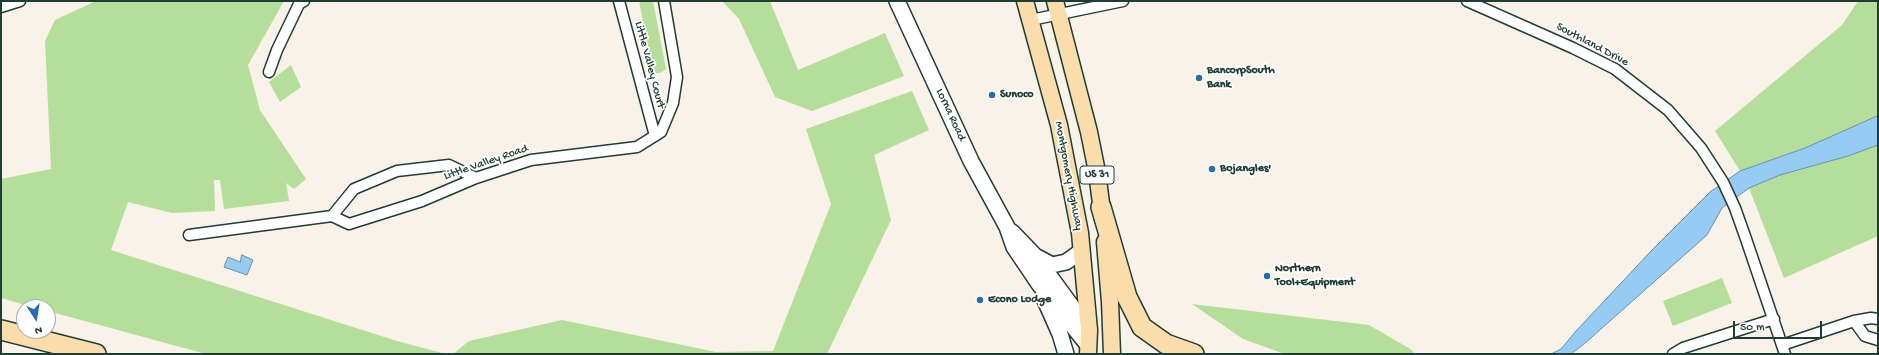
<!DOCTYPE html>
<style>
body{margin:0}
#map{position:relative;width:1879px;height:355px;overflow:hidden;background:#f9f2e9;font-family:"Gochi Hand",sans-serif}
canvas{display:block}
.frame{position:absolute;inset:0;border:2px solid #1f3d34;pointer-events:none}
.north{position:absolute;left:16px;top:299px;width:40px;height:40px;box-sizing:border-box;background:#fff;border:1px solid #a5b1ae;border-radius:50%;rotate:168deg;font-size:11px;font-weight:700;line-height:16px;text-align:center;color:#1f3d34}
.north::after{content:'';display:block;margin:auto;width:14px;height:18px;background:#1f6fb2;clip-path:polygon(50% 0,100% 100%,50% 72%,0 100%)}
.scale{position:absolute;left:1733px;top:321px;width:89px;height:18px;box-sizing:border-box;border:2px solid #1f3d34;border-top:0;padding-left:5px;font-size:12px;line-height:14px;white-space:nowrap;color:#1f3d34;-webkit-text-stroke:3px #fff;paint-order:stroke}
</style>
<div id="map">
<canvas width="1879" height="355"></canvas>
<div class="frame"></div>
<div class="north">N</div>
<div class="scale">50 m</div>
</div>
<script>
const context = document.querySelector('canvas').getContext('2d');
context.lineJoin = 'round';
function fill(path, color) { context.fillStyle = color; context.fill(path, 'evenodd'); }
function stroke(path, color, width, dash) { context.strokeStyle = color; context.lineWidth = width; context.lineCap = dash ? 'butt' : 'round'; context.setLineDash(dash || []); context.stroke(path); }
function drawText(font, color, halo, rows, align = 'center') {
  context.font = font + ' "Gochi Hand",sans-serif'; context.lineWidth = 3.5; context.setLineDash([]); context.textBaseline = 'middle'; context.strokeStyle = halo; context.fillStyle = color; for (const [text, x, y, turn = 0] of rows) {
    context.save(); context.translate(x, y); context.rotate((+turn || 0) * Math.PI / 180); context.textAlign = isNaN(turn) ? turn : align; if (halo) context.strokeText(text, 0, 0); context.fillText(text, 0, 0); context.restore();
  }
}
const green = new Path2D(`
 M96 1H284L248 65 260 110 306 179 294 189 286 183 289 201 224 209 220 180H214L215 211 172 213 128 202 111 250 397 341 446 354H206L48 311V307H32L1 298V179L51 169 45 41 55 20Z
 M639 1H653L666 69 660 73H653Z
 M722 1H770L798 70 885 33 904 76 812 111 775 97 739 19Z
 M1858 1H1878V116L1805 148 1740 171 1715 131 1842 25Z
 M291 65 301 87 280 102 269 82Z
 M912 91 929 130 874 155 891 220 827 354H453L469 341 562 320 716 352 773 351 831 204 806 129Z
 M1878 145V236L1784 278 1749 188 1780 175 1848 156Z
 M1722 278 1732 303 1673 326 1663 301Z
 M1192 304 1369 325 1412 350 1414 354H1285L1243 339Z`);
const water = new Path2D(`
 M1878 116V145L1848 156 1780 175 1749 188 1722 208 1707 235 1584 344 1571 354H1551L1561 349 1576 331 1652 250 1710 192 1740 171 1805 148Z
 M242 255 253 260 247 275 224 267 228 257 240 262Z`);
const street = new Path2D(`
 M619 1 655 136
 M1467 1 1573 48 1615 69 1668 110 1701 148 1723 182 1735 208 1746 239 1785 354
 M1 7 20 1
 M1031 20 1123 1
 M269 72 277 50 299 4 304 1
 M332 216 354 189 397 171 449 165 476 178
 M189 235 332 216 349 224 422 201 476 178 531 160 637 147 661 132 673 103 677 77 664 1
 M1878 319 1871 318 1854 321 1865 336 1878 340
 M1782 345 1854 321
 M1673 354 1683 348 1774 319`);
const secondary = new Path2D(`
 M897 1 971 161 1007 227 1014 247 1039 284 1088 345
 M1012 232 1035 256 1089 330
 M1037 257 1052 265 1066 262 1080 252
 M1044 298 1060 334 1066 354`);
const primary = new Path2D(`
 M1025 1 1059 125 1080 233 1089 330 1088 354
 M1055 1 1089 132 1097 172 1103 219
 M1105 242 1110 302 1112 354`);
const highway = new Path2D(`
 M1101 207 1127 297 1142 327 1166 344 1194 354
 M1 330 96 354`);
const markers = [
 [1199,78,4,"#1f6fb2"],
 [992,95,4,"#1f6fb2"],
 [1212,169,4,"#1f6fb2"],
 [1267,276,4,"#1f6fb2"],
 [980,300,4,"#1f6fb2"]
];
const shields = [
 [1097,175,34]
];
const shieldNames = [
 ["US 31",1097,175]
];
const streetNames = [
 ["Southland Drive",1592,45,28],
 ["Little Valley Court",649,65,75],
 ["Lorna Road",950,115,65],
 ["Little Valley Road",486,163,-19],
 ["Montgomery Highway",1068,176,79]
];
const poiNames = [
 ["BancorpSouth",1207,71],
 ["Bank",1207,85],
 ["Sunoco",1000,95],
 ["Bojangles'",1220,169],
 ["Northern",1275,269],
 ["Tool+Equipment",1275,283],
 ["Econo Lodge",988,300]
];
fill(green, '#b5de9b');
fill(water, '#96ccf4');
stroke(water, '#6693a7', 1);
stroke(street, '#1f3d34', 13);
stroke(secondary, '#1f3d34', 18);
stroke(primary, '#1f3d34', 19);
stroke(highway, '#1f3d34', 22);
stroke(street, '#fff', 10);
stroke(secondary, '#fff', 15);
stroke(primary, '#faddab', 16);
stroke(highway, '#faddab', 19);
for (const [x, y, r, color] of markers) { const dot = new Path2D(); dot.arc(x, y, r, 0, 2 * Math.PI); context.fillStyle = color; context.fill(dot); stroke(dot, '#fff', 1.5); }
for (const [x, y, w] of shields) { const box = new Path2D(); box.roundRect(x - w / 2, y - 9, w, 18, 3); context.fillStyle = '#fff'; context.fill(box); stroke(box, '#1f3d34', 1); }
drawText('bold 11px', '#1f3d34', null, shieldNames);
drawText('12px', '#1f3d34', '#fff', streetNames);
drawText('bold 12px', '#1f3d34', '#fff', poiNames, 'left');
</script>
